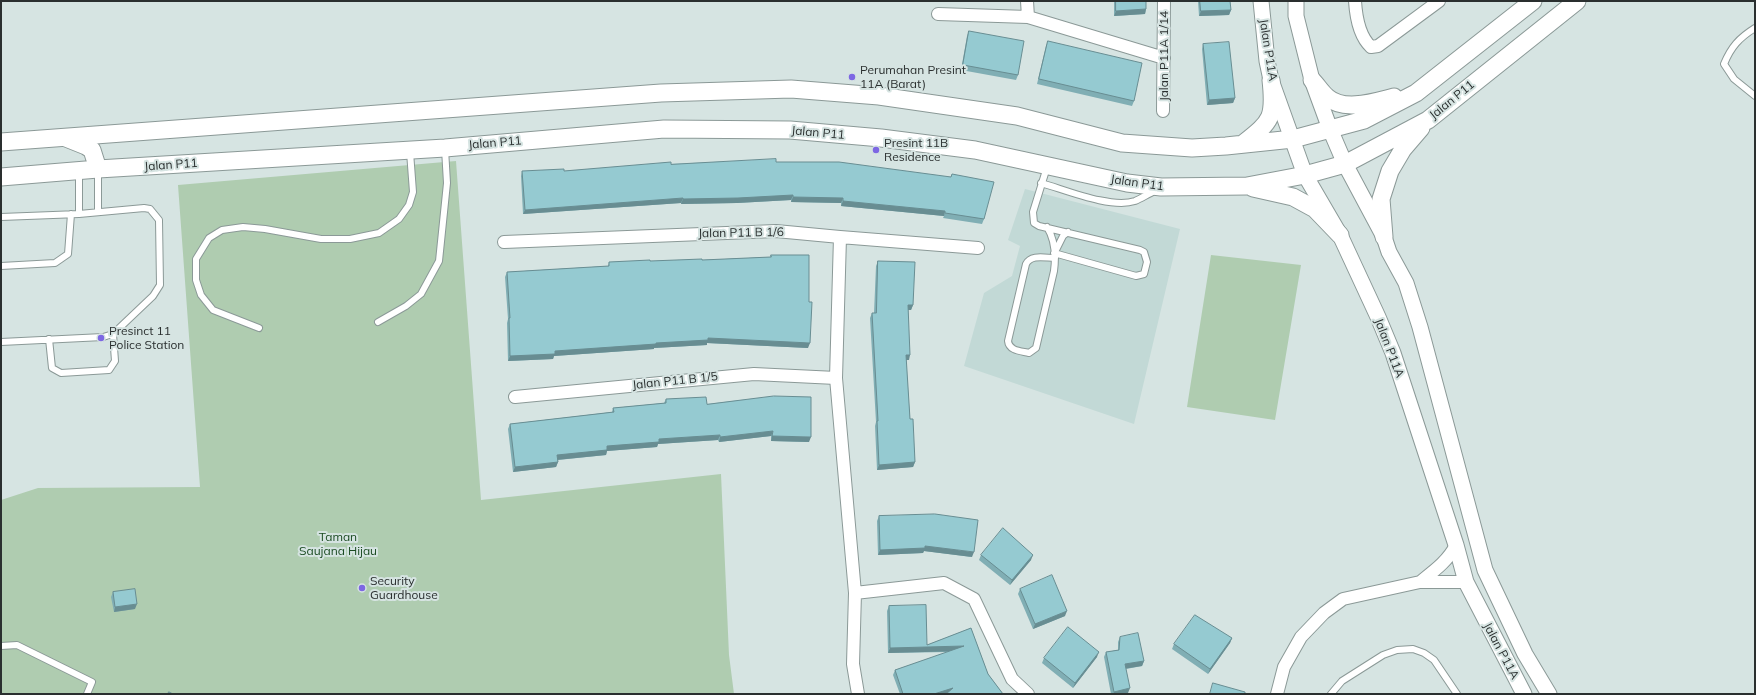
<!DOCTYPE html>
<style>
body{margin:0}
#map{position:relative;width:1756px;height:695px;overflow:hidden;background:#d6e4e2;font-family:Mulish,sans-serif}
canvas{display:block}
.frame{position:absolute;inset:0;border:2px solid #2a2f2f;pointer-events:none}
</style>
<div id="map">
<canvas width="1756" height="695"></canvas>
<div class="frame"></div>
</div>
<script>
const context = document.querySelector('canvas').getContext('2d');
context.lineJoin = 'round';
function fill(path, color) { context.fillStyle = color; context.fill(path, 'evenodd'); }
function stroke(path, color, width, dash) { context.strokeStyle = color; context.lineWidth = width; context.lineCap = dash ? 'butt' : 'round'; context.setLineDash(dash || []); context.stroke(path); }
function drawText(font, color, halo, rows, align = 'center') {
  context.font = font + ' Mulish,sans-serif'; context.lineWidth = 4; context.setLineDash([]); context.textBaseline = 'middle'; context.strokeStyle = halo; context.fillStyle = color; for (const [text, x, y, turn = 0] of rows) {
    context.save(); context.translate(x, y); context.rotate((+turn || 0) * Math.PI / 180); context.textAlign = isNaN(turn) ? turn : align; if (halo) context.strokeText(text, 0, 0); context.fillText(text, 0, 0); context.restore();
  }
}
const built = new Path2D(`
 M1025 189 1180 229 1134 424 964 366 984 293 1012 276 1020 246 1008 240Z`);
const green = new Path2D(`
 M456 161 481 500 721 474 729 655 734 694H1V500L38 488 200 487 178 185Z
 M1211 255 1301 265 1275 420 1187 407Z`);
const service = new Path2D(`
 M1755 28C1739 38 1731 47 1724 64L1734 79 1755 96
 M1047 167 1033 212 1034 223 1039 226 1140 250 1144 252 1147 262 1144 274 1136 276 1054 253
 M79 171V214
 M98 171V212
 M1041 183C1066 190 1111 209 1135 201 1142 198 1148 194 1155 191
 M1 217 79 214 144 208 150 209 159 220 160 285 153 296 113 334 103 337 1 342
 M1047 227C1055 240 1056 256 1054 271L1036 348 1029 353C1021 351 1009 351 1008 341L1026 264C1031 254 1045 258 1055 258
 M1055 252 1063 236 1068 232
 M1 266 55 263 68 254 71 214
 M378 322 406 306 421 294 439 261 447 183 445 149
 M259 328 213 310 201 295 196 280V259L209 238 222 230 243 227 265 229 321 239H350L379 233 399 219 409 205 413 192 410 152
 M49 339 52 368 61 373 109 370 115 361 113 334
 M1 646 17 645 92 682 87 694
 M1331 694 1342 681 1383 655 1397 650 1413 649 1424 653 1434 660 1457 694`);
const minor = new Path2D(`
 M1027 1 1028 17
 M1355 1C1356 17 1359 36 1371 47L1378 46 1439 1
 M938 14 1028 17 1164 58
 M1163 111 1164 1
 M840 237 836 378 855 593 853 664 858 694
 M504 242 776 231 840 237 978 248
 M515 397 754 374 836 378
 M1420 582C1434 571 1448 561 1456 545
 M855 593 944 583 974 599 1012 679 1028 694
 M1277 694 1284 667 1301 637 1324 613 1343 599 1420 582H1466`);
const tertiary = new Path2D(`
 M1261 1 1267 61 1271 80 1305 175 1340 235 1378 317 1393 353 1456 545 1466 582 1524 694
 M1296 1V16L1312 80 1330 129 1345 164 1384 237 1389 252 1406 283 1420 327 1485 570 1525 654 1549 694`);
const secondary = new Path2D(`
 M1312 80C1317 85 1321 92 1327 97 1344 112 1374 102 1394 97
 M66 138 86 146 92 150 98 169
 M1 142 661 93 791 89 879 96 1017 116 1122 143 1192 148 1226 146 1293 139 1364 120 1416 93 1533 1
 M1244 143C1272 121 1275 117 1271 80
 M1 177 98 169 445 148 664 129 790 130 881 138 975 150 1127 183 1161 187 1247 186 1305 175 1345 164 1428 120 1577 1
 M1253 188 1293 197 1315 209 1340 235
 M1384 237 1381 199 1390 171 1403 149 1421 128`);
const wall = new Path2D(`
 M1114 1H1146V9L1145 14 1114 16Z
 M1198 1H1230L1231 10 1229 15 1199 16Z
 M969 31 1018 75 1016 80 961 70 967 36Z
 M1048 41 1134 101 1132 106 1037 84 1046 46Z
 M1203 44 1235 98 1233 103 1207 105 1202 49Z
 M671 164 951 177 952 174 984 219 982 224 943 218 944 216 841 206V203L791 202V200L737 203 681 204V203L523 214 521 176 522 171H564Z
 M771 255 808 348 707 343V345L654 348V349L554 356 553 359 508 361 507 323 508 319 505 277 507 272 608 266 609 262 702 260 770 257Z
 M878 261 913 305 911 310H908L909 360H906L910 419 915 462 913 467 877 470 875 426 876 422 870 318 872 313H874L876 266Z
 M666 399 707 404 809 442 771 441V436L719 442 718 440 658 444 657 447 607 451 606 455 558 460V462L556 467 513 472 508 429 510 424 612 412 613 408 664 403Z
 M879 516 972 557 924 551 923 553 878 555 877 521Z
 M981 555 1031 560 1010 585 979 560Z
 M1020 589 1065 616 1033 629 1018 594Z
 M113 592 135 609 114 612 111 597Z
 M889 606 927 645 971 628 988 674 1003 694H900L893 675 895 670 949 652 888 653 887 611Z
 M1120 637 1144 661 1142 666 1126 669 1128 693 1125 694H1111L1104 657 1106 652 1118 650V642Z
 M1232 638 1230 643 1208 674 1172 649 1174 644Z
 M1097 657 1073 688 1042 663 1044 658Z`);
const shadedWall = new Path2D(`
 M1146 9 1145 14 1114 16 1116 11Z
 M1231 10 1229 15 1199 16 1201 11Z
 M1235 98 1233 103 1207 105 1209 100Z
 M793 195 791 200 737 203 681 204 683 199Z
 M793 197 843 198 841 203 791 202Z
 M683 198 681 203 523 214 525 210Z
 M843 201 945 211 944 216 841 206Z
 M908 305H913L911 310H906Z
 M708 338 810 343 808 348 707 343V345L654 348V349L554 356 553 359 508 361 510 356 555 351Z
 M906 355H910L909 360H904Z
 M773 431 771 436 719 442 720 437Z
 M720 435 718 440 658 444 657 447 607 451 606 455 556 460 557 455 607 446 659 439Z
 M772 436 811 437 809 442 771 441Z
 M558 462 556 467 513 472 515 467Z
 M915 462 913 467 877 470 879 465Z
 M925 546 974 552 972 557 924 551 923 553 878 555 880 550Z
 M1033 555 1031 560 1010 585 1012 580Z
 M137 604 135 609 114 612 115 607Z
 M1067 611 1065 616 1033 629 1035 624Z
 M1232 638 1230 643 1208 674 1210 669Z
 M964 646 962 651 888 653 890 648Z
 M1099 652 1097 657 1073 688 1075 683Z
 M1144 661 1142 666 1123 669 1125 664Z
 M953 688 947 694H934Z
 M1130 688 1128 693 1125 694H1113L1114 692Z`);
const building = new Path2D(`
 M1116 1H1146V9L1116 11Z
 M1200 1H1230L1231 10 1201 11Z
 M969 31 1024 41 1018 75 963 65Z
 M1048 41 1142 63 1134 101 1039 79Z
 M1229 42 1235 98 1209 100 1203 44Z
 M776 159V162H839L951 177 952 174 994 182 984 219 945 213V211L843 201V198L793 197V195L738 198 683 199V198L525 210 522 171 564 169V171L671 162V164Z
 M771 255H809V302H812L810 343 708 338V340L656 343V344L555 351V354L510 356 509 318H510L507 272 609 266V262L650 260V261L702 259V260L771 257Z
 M878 261 915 262 913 305H908L910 355H906L910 419H913L915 462 879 465 877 421H878L872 313H876Z
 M774 396 811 397V437L772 436 773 431 720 437V435L659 439V442L607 446V450L557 455 558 462 515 467 510 424 614 412 613 408 666 403V399L706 397 707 404Z
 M935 514 978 520 974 552 925 546V548L880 550 879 516Z
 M1003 528 1033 555 1012 580 981 555Z
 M1052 575 1067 611 1035 624 1020 589Z
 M135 589 137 604 115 607 113 592Z
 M926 605 927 645 971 628 988 674 1003 694H946L953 688 934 694H903L895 670 964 646 890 648 889 606Z
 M1195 615 1232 638 1210 669 1174 644Z
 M1068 627 1099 652 1075 683 1044 658Z
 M1138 633 1144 661 1125 664 1130 688 1114 692 1106 652 1119 650 1120 637Z
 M1213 683 1245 692V694H1210Z
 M169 692 173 694H168Z`);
const markers = [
 [852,77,4,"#7d67e3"],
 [876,150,4,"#7d67e3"],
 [101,338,4,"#7d67e3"],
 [362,588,4,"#7d67e3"]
];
const streetNames = [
 ["Jalan P11A",1268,50,81],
 ["Jalan P11A 1/14",1164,56,-90],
 ["Jalan P11",1452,100,-39],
 ["Jalan P11",818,133,5],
 ["Jalan P11",495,143,-5],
 ["Jalan P11",171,165,-4],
 ["Jalan P11",1137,183,8],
 ["Jalan P11 B 1/6",741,233,-1],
 ["Jalan P11A",1389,348,69],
 ["Jalan P11 B 1/5",675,381,-6],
 ["Jalan P11A",1501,651,62]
];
const poiNames = [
 ["Perumahan Presint",860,70],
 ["11A (Barat)",860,84],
 ["Presint 11B",884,143],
 ["Residence",884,157],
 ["Presinct 11",109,331],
 ["Police Station",109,345],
 ["Security",370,581],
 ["Guardhouse",370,595]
];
const parkNames = [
 ["Taman",338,537],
 ["Saujana Hijau",338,551]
];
fill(built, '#c2d9d6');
fill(green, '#afccb0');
stroke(service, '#8b9997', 8);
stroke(minor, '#8b9997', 14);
stroke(tertiary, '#8b9997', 17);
stroke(secondary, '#8b9997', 19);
stroke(service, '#fff', 6);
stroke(minor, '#fff', 12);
stroke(tertiary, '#fff', 15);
stroke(secondary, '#fff', 17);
fill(wall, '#80aeb4');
fill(shadedWall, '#688d92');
fill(building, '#95cad1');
stroke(building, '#688d92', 1);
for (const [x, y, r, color] of markers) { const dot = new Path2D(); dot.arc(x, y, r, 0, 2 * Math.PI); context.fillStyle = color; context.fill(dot); stroke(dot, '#d6e4e2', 1.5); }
drawText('12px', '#2a2f2f', '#d6e4e2', streetNames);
drawText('12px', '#2a2f2f', '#d6e4e2', poiNames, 'left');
drawText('12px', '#1b4b22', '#d6e4e2', parkNames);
</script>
